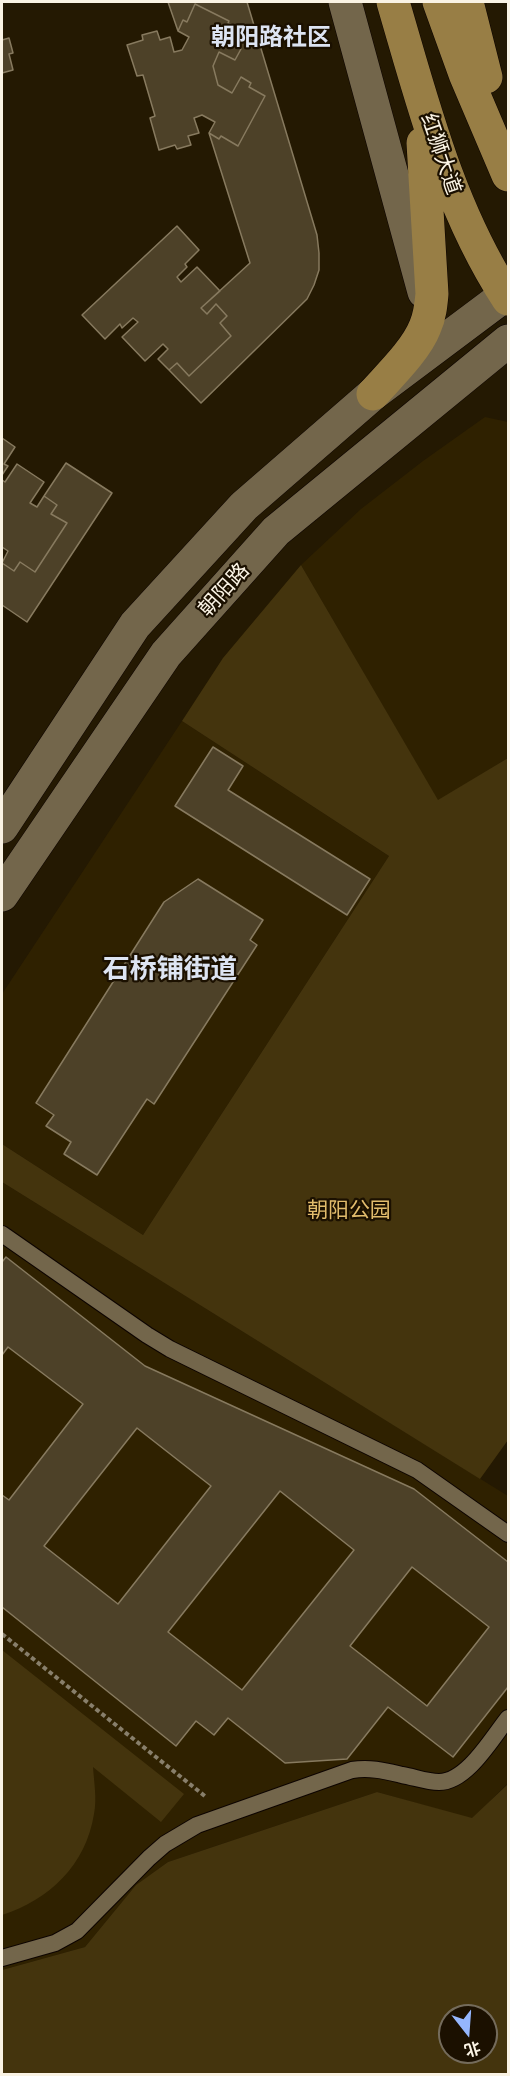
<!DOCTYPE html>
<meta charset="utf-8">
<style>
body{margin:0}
#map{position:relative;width:510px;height:2076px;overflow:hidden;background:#241902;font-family:"Asap Condensed","Noto Sans SC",sans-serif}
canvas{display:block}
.frame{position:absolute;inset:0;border:3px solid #faf3e4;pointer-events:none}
.north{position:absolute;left:438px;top:2004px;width:60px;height:60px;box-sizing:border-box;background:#1b1000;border:2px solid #746b5b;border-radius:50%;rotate:163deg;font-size:16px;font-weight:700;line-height:24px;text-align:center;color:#faf3e4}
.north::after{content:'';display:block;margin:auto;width:21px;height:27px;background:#95b6fd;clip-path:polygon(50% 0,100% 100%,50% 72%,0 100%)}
</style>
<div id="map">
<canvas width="510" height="2076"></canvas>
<div class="frame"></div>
<div class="north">北</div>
</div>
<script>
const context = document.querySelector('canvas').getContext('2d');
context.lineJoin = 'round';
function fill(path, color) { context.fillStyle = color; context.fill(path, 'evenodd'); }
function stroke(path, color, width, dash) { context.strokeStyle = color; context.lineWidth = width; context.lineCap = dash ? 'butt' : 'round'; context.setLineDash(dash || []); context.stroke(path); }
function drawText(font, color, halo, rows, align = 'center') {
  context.font = font + ' "Asap Condensed","Noto Sans SC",sans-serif'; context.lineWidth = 4.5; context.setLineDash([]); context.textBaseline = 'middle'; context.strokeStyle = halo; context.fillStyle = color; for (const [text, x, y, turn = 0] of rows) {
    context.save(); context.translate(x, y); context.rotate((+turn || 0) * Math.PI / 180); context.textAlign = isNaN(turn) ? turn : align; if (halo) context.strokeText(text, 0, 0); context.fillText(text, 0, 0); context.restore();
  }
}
const built = new Path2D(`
 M485 417 508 422V758L438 801 301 565 361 509 423 461Z
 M182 721 389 856 143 1235 2 1144V994Z
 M2 1182 508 1496V1783L472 1819 377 1792 168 1862 136 1885 85 1947 2 1970Z`);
const green = new Path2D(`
 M301 565 438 800 508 758V1440L480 1479 2 1182V1144L143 1235 389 856 182 721 223 658Z
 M2 1650 184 1794 161 1822 93 1767C94 1783 97 1798 94 1814 86 1865 49 1900 2 1915Z
 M508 1784V2074H2V1970L85 1947 136 1885 168 1862 377 1792 472 1818ZM450 2016H486V2052H450Z`);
const building = new Path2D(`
 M168 2H247L317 235 319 253V270L314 285 307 299 201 403 169 370 177 363 189 376 231 336 220 323 227 316 216 304 207 314 201 308 250 263 209 133 219 139 221 136 238 146 265 96 249 87 251 83 241 77 232 93 218 85 213 66 219 52 235 60 241 49 237 47 245 31 228 23 229 21 195 4 187 22 183 20 178 31Z
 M195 4 229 21 228 23 245 31 237 47 241 49 235 60 219 52 213 66 218 85 232 93 241 77 251 83 249 87 265 96 238 146 221 136 219 139 209 133 215 122 202 115 194 118 199 133 188 136 191 145 177 149 175 145 159 150 150 118 155 116 143 75 137 76 127 45 143 40 142 35 157 31 160 40 170 37 174 52 182 50 189 37 178 31 183 20 187 22Z
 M9 38 13 53 9 54 13 70 2 73V40Z
 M177 226 199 250 185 264 187 267 177 277 181 282 197 267 220 291 201 308 207 314 216 304 227 316 220 323 231 336 189 376 177 363 169 370 158 359 168 349 163 344 145 361 122 337 138 322 133 318 122 328 120 324 105 339 82 315Z
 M2 438 15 447 4 464 8 466 2 475Z
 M66 463 112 493 27 622 2 605V563L14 571 20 562 35 572 67 523 51 514 57 505 44 496Z
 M17 464 44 482 30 503 37 507 44 496 57 505 51 514 67 523 35 572 20 562 14 571 2 563 8 551 2 547V480L5 482Z
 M213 747 243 766 228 790 370 879 347 915 175 806Z
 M198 879 263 920 250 940 257 945 154 1104 147 1099 97 1175 64 1154 71 1142 46 1126 54 1115 36 1103 164 902Z
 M6 1257 145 1366 414 1489 508 1562V1687L453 1757 388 1707 347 1759 285 1763 228 1718 214 1735 196 1721 176 1746 2 1607V1495L9 1500 83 1404 8 1347 2 1355V1262ZM137 1428 211 1486 118 1604 44 1546ZM280 1491 354 1550 242 1690 168 1632ZM412 1567 489 1627 427 1706 350 1646Z`);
const path = new Path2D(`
 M2 1634 206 1797`);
const service = new Path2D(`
 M2 1234 147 1335 170 1349 417 1470 508 1534
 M2 1958 55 1943 77 1931 149 1858 165 1844 197 1825 352 1770C370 1767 385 1771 402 1775 414 1777 427 1782 439 1782 467 1782 492 1738 508 1718`);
const secondary = new Path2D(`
 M345 2 424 292
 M2 827 135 625 244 506 373 394 508 293
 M2 895 166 654 276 531 508 341`);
const primary = new Path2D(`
 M393 2C423 104 449 209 508 299
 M439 2 465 74 508 175
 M467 2 486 77
 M373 394C390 375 416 350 425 327 430 316 431 305 432 294L423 143`);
const streetNames = [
 ["红狮大道",441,154,71],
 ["朝阳路",224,590,-48]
];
const parkNames = [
 ["朝阳公园",349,1210]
];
const quarterNames = [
 ["朝阳路社区",271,37]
];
const districtNames = [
 ["石桥铺街道",170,969]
];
fill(built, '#2f2100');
fill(green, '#44340d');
fill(building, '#4d4128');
stroke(building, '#877a5f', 1.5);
stroke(service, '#0d0400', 18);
stroke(secondary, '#0d0400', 34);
stroke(primary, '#0d0400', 34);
stroke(path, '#887f6b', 4, [4.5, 3]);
stroke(service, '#73664b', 16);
stroke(secondary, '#73664b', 33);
stroke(primary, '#987e45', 33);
drawText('21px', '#faf3e4', '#1b1000', streetNames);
drawText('21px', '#e2bc6c', '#1b1000', parkNames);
drawText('bold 24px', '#dde4f2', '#1b1000', quarterNames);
drawText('bold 27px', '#dde4f2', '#1b1000', districtNames);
</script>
